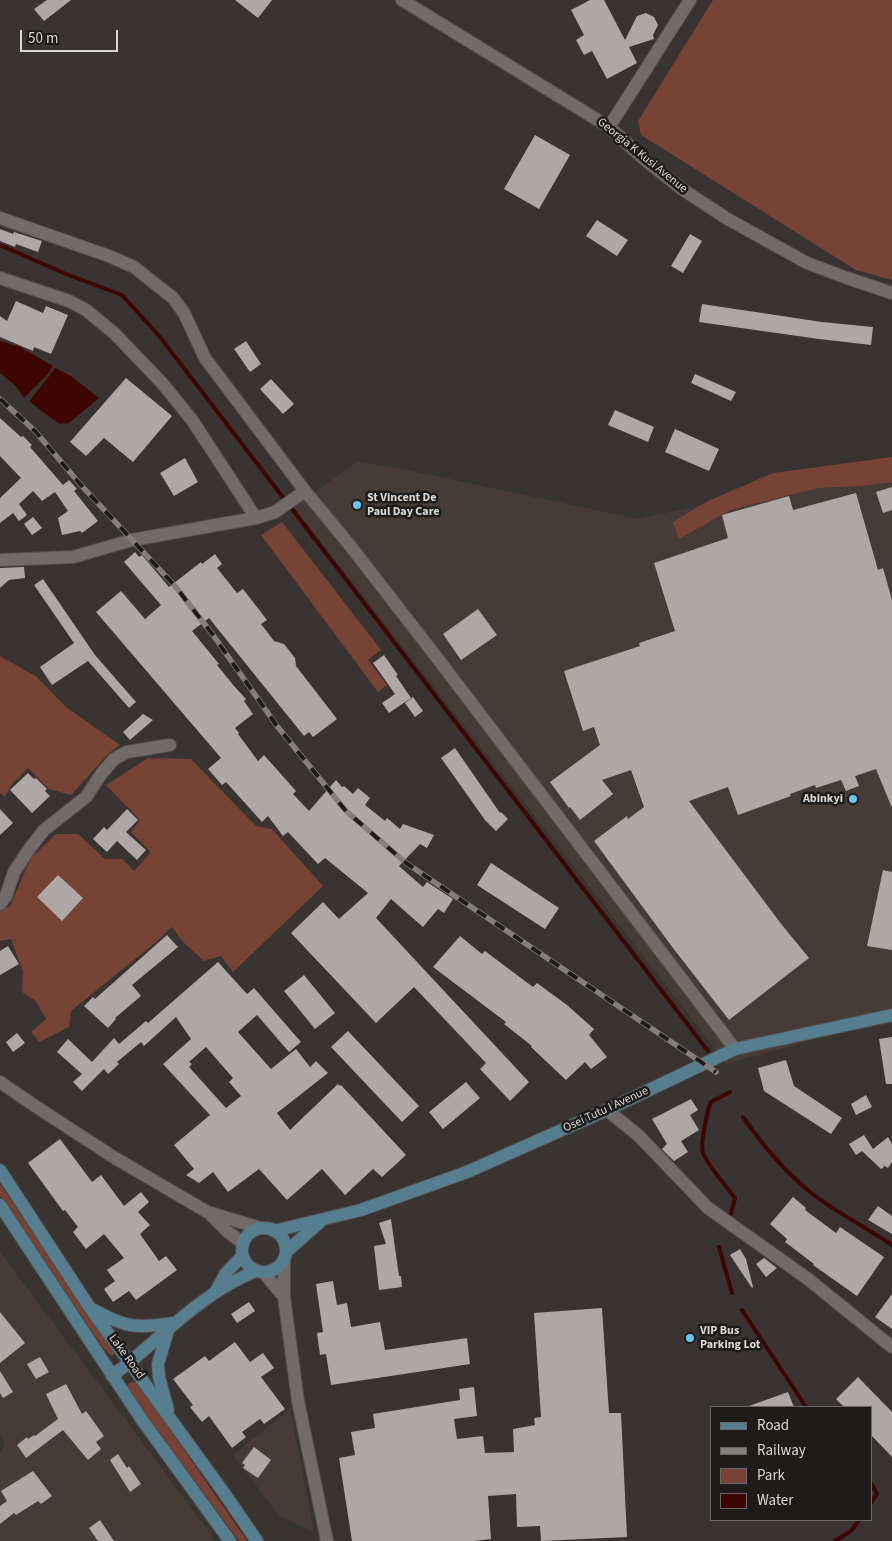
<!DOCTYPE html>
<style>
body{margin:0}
#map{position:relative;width:892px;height:1541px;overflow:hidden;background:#393332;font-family:"Source Sans 3",sans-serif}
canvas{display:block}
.legend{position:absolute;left:710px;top:1406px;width:162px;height:115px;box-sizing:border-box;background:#1e1c1b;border:1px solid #696665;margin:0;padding:6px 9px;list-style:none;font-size:15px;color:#dad6d5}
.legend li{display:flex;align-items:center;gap:10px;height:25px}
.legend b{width:25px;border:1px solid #696665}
.scale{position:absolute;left:20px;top:30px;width:98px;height:22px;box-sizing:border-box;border:2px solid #dad6d5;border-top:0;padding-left:6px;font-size:15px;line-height:18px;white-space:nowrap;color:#dad6d5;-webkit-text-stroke:4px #1e1c1b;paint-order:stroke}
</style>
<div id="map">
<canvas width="892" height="1541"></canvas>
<ul class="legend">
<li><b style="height:6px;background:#577e8e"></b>Road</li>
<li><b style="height:6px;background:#847f7e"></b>Railway</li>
<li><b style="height:14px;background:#764336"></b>Park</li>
<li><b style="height:14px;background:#3e0600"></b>Water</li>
</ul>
<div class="scale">50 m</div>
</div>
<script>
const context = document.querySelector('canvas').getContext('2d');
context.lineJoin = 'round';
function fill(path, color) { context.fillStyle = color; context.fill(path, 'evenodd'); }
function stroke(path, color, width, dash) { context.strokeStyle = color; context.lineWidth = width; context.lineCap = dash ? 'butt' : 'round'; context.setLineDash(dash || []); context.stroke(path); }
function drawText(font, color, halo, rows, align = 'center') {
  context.font = font + ' "Source Sans 3",sans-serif'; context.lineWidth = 5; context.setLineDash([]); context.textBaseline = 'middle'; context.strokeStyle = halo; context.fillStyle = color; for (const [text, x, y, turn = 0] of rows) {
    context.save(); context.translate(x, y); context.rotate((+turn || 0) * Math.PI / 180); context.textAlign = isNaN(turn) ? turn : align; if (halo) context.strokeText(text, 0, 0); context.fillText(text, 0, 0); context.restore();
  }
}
const built = new Path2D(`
 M357 462 398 468 638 519 874 466 892 467V1022L826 1036 726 1064 669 989 294 507Z
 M0 1252 216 1541H0V1454L5 1443 0 1434Z
 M290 1409 314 1532 280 1517 233 1455Z`);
const green = new Path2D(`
 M713 0H892V280L856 270 641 135 638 121Z
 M892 457V482L862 486 818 488 730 510 679 539 673 522 708 501 773 473Z
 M282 522 381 650 368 660 387 685 378 692 261 535Z
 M0 656 37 677 66 707 120 745 108 754 71 795 49 789 28 768 11 785 5 797 0 793Z
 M148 758 191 759 256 826 272 829 323 886 233 972 221 956 204 961 183 942 172 927 155 943 71 1011 69 1027 39 1042 31 1032 46 1019 36 1001 22 992 23 972 11 939 0 941V911L10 906 31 858 56 834H78L105 859H122L134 871 151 852 131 832 140 820 106 785Z
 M0 1184 115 1353 112 1356 104 1349 0 1196Z
 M136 1382 146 1395 247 1541H239L127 1389 129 1383Z`);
const water = new Path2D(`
 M0 341 20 347 53 366 48 374 24 398 15 385 0 373Z
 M55 368 71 376 99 398 69 423 59 424 30 402C31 397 51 375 55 368Z`);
const stream = new Path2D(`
 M0 245 66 274 122 295 160 337 708 1051
 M730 1092 711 1102C707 1112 700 1144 703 1153 710 1169 725 1184 735 1198L731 1214
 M743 1117C762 1144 784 1171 810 1192 836 1212 865 1227 892 1245
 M719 1247 732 1293
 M742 1310 806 1407
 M871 1483 877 1494 871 1503
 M835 1541 851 1531 859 1520`);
const building = new Path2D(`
 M47 0H71L44 21 34 9Z
 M235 0H272L258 18Z
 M590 0H604L625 40 637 16 646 13 654 17 658 25 653 35 654 39 629 47 637 63 607 79 592 51 584 55 576 40 584 35 571 10Z
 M535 135 570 155 539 209 504 189Z
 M597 220 628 240 617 256 586 236Z
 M0 229 13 234 14 232 42 241 38 252 16 244 15 247 0 241Z
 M690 234 702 241 683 273 671 266Z
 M16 301 43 313 46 306 68 315 51 354 34 347 33 351 0 337V316L7 321Z
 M702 304 822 322 873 327 871 345 819 339 699 322Z
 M246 341 261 364 250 372 234 349Z
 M695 374 736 392 731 401 691 383Z
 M126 378 172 416 133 462 104 438 86 456 70 442Z
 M271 379 294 404 283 414 260 389Z
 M615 410 654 427 648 442 608 425Z
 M0 418 21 437 23 436 32 445 30 447 63 485 69 480 77 489 74 491 98 521 82 533 80 531 62 535 58 518 68 511 55 492 42 501 33 491 19 504 27 515 19 521 13 513 0 523V498L21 478 0 456Z
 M675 429 719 449 709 471 665 452Z
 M185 458 198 482 174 496 160 473Z
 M892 487V510L883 513 876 492Z
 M856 493 878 570 883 568 892 600V808L876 769 855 776 859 786 846 791 841 780 816 788 815 785 790 794 791 796 738 815 728 787 689 801 782 925 809 958 729 1020 673 948 594 841 627 816 628 819 644 807 631 770 602 780 613 794 580 820 570 807 569 808 550 782 600 745 594 727 583 731 564 671 640 646 639 643 675 631 654 563 728 538 722 515 789 496 793 510Z
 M33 517 42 528 32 535 24 524Z
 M135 552 139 557 142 555 169 587 201 562 202 564 215 554 222 564 217 568 237 593 243 589 267 620 261 624 274 641 284 644 295 658 296 666 337 719 313 737 309 732 304 736 209 618 192 631 219 664 217 665 234 686 246 699 244 701 253 714 235 728 239 733 238 734 258 761 264 755 296 791 293 794 309 811 336 780 342 787 344 786 353 794 358 788 370 798 365 805 385 821 387 818 400 829 403 824 434 835 427 848 420 844 399 866 423 887 427 882 453 899 444 913 438 909 423 927 391 899 376 918 529 1082 510 1101 480 1069 486 1063 414 987 376 1023 291 933 323 902 339 919 368 893 325 858 318 864 288 832 283 836 268 816 262 822 226 782 222 785 208 769 221 758 96 612 121 591 145 619 161 605 124 562Z
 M24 567 25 578 9 580 0 588V568Z
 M43 579 95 655 136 702 129 708 88 661 52 685 40 667 74 643 34 585Z
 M478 609 497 635 461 660 443 634Z
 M384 655 398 675 396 676 411 698 389 713 382 703 395 694 373 663Z
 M413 697 423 711 415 717 405 703Z
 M143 714 153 720 130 740 123 732Z
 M455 748 500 813 501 812 508 819 496 831 485 820 441 758Z
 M28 773 34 779 36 778 47 789 45 791 50 796 32 813 10 790Z
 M0 809 13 823 0 835Z
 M127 809 138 820 126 832 146 850 137 860 117 841 107 852 93 839 104 827 107 830Z
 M491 863 559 908 545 929 477 885Z
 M883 870 892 872V950L867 946Z
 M58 875 83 898 62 921 37 897Z
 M167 935 178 947 132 985 141 996 115 1018 116 1019 108 1028 84 1006 93 997 95 999Z
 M460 936 482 954 485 951 533 987 537 983 567 1005 594 1029 589 1035 607 1057 591 1069 585 1062 566 1080 531 1047 532 1046 504 1024 506 1022 433 967Z
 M8 946 19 964 0 975V951Z
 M218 962 247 994 254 988 301 1042 289 1052 257 1015 238 1032 271 1069 296 1049 310 1067 316 1061 328 1073 277 1113 290 1130 338 1084 340 1086 341 1085 406 1155 382 1177 373 1169 345 1195 322 1169 287 1200 259 1169 228 1192 213 1172 199 1183 186 1175 194 1169 174 1145 210 1115 163 1064 191 1039 176 1017 144 1046 141 1042 117 1062 119 1064 108 1074 104 1069 82 1091 73 1082 82 1074 57 1052 68 1039 92 1062 114 1038 119 1044 146 1021 148 1023ZM206 1047 233 1078 229 1082 241 1096 226 1108 189 1067 192 1064 189 1062Z
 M304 975 335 1013 315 1029 284 991Z
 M348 1031 419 1106 402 1122 331 1047Z
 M17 1033 25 1043 13 1052 6 1042Z
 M892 1037V1084H886L879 1039Z
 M786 1060 794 1086 842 1118 831 1134 764 1091 758 1068Z
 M466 1082 480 1098 443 1129 429 1112Z
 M866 1095 872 1107 856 1115 851 1104Z
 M691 1099 698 1110 690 1115 699 1130 681 1141 688 1152 674 1161 662 1149 667 1144 652 1119Z
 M864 1135 873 1149 888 1137 892 1144V1162L888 1168 883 1165 884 1167 881 1169 862 1151 856 1155 849 1144Z
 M60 1139 92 1182 101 1175 124 1206 141 1192 149 1202 138 1212 150 1225 140 1234 159 1261 166 1256 177 1270 136 1300 129 1291 113 1302 104 1289 115 1281 107 1270 124 1258 104 1234 86 1249 73 1232 78 1227 65 1210 63 1211 28 1163Z
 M793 1197 806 1208 805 1210 836 1233 840 1227 884 1257 857 1296 813 1265 814 1264 785 1242 787 1239 770 1224Z
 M878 1206 892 1216V1234L868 1220Z
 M391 1219 399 1276H401L402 1287 379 1290 374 1246 386 1244 379 1223Z
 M740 1249 746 1259 753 1287 752 1288 730 1255Z
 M764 1258 777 1268 766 1277 756 1264Z
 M333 1281 337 1305 347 1303 351 1327 380 1322 385 1350 467 1338 470 1364 331 1385 326 1354 320 1355 317 1333 323 1332 316 1284Z
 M892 1294V1329L875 1317Z
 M249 1302 255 1311 237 1323 231 1314Z
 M602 1308 609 1413H621L627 1537 541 1541 540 1526 517 1527 516 1494 488 1496 491 1539 473 1541H352L339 1458 355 1455 351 1432 375 1428 373 1414 460 1400 459 1389 474 1387 477 1416 454 1419 457 1439 483 1436 485 1453 514 1452 513 1429 535 1425 534 1418 541 1417 534 1313Z
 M0 1312 25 1343 0 1363Z
 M235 1342 250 1362 263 1353 274 1368 261 1377 285 1409 264 1424 260 1419 242 1432 246 1437 232 1448 209 1416 202 1422 190 1407 193 1405 173 1379 205 1356 209 1361Z
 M40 1357 49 1372 36 1379 27 1364Z
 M0 1371 13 1392 3 1398 0 1393Z
 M858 1377 892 1412V1457L871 1435V1407H844L836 1399Z
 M66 1384 82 1414 86 1411 104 1436 96 1442 101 1449 88 1460 63 1430 26 1458 17 1445 27 1437 28 1439 34 1435 35 1436 58 1419 46 1394Z
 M788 1392 794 1407H750L749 1406Z
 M254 1447 271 1460 258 1478 243 1468 245 1465 242 1463Z
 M118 1454 127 1468 129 1466 141 1484 130 1492 110 1460Z
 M33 1471 52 1496 41 1504 38 1501 16 1515 14 1513 0 1524V1506L7 1501 1 1491Z
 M100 1520 114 1541H98L89 1528Z`);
const street = new Path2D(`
 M402 0 609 127 644 159 682 189 726 218 807 263 847 278 892 293
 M609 127 690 0
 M0 218 109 256 134 267 173 298 184 313 205 358 305 491 348 543 438 659 735 1049
 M0 278 69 301 86 310 114 333 162 383 192 420 256 518
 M0 560 73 557 132 540 256 518 275 512 305 491
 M0 904 6 896 14 872 30 848 44 830 86 797 102 773 114 759 127 752 170 745
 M0 1082 35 1106 115 1158 209 1213 228 1232 243 1243
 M607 1110 639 1136 708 1208 808 1279 892 1347
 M211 1213 260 1228
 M284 1260V1297L298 1401 327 1541
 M264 1273 284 1297`);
const secondary = new Path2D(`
 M0 1170 90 1308 222 1490 257 1541
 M0 1205 142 1420 230 1541
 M242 1250a22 22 0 1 1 44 0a22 22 0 1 1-44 0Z
 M274 1231 361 1210 467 1172 607 1110 735 1049 892 1015
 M286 1252 321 1221
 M216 1291 226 1273 242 1256
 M94 1310C127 1329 139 1328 175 1323
 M168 1330 158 1364 159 1377 168 1410
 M112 1376C159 1341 200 1293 256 1271`);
const rail = new Path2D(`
 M0 399 35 431 80 484 175 586 213 635 277 726 346 811 406 863 716 1072`);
const markers = [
 [357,505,5,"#68c4f0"],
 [853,799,5,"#68c4f0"],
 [690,1338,5,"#68c4f0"]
];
const streetNames = [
 ["Georgia K Kusi Avenue",642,156,39],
 ["Osei Tutu I Avenue",606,1110,-25],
 ["Lake Road",126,1357,54]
];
const poiNames = [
 ["St Vincent De",367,498],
 ["Paul Day Care",367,512],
 ["Abinkyi",843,799,"right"],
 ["VIP Bus",700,1331],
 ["Parking Lot",700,1345]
];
fill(built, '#473b37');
fill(green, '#764336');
fill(water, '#3e0600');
stroke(stream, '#3e0600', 4);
fill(building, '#afa7a5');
stroke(street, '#544f4e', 14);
stroke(secondary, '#544f4e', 14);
stroke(street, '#726b6a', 12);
stroke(secondary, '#577e8e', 12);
stroke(rail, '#847f7e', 5.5);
stroke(rail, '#1e1c1b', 4, [11]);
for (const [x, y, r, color] of markers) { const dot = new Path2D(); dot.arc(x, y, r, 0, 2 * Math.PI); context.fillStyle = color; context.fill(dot); stroke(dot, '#1e1c1b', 2); }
drawText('12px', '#dad6d5', '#1e1c1b', streetNames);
drawText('bold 12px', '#dad6d5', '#1e1c1b', poiNames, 'left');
</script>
